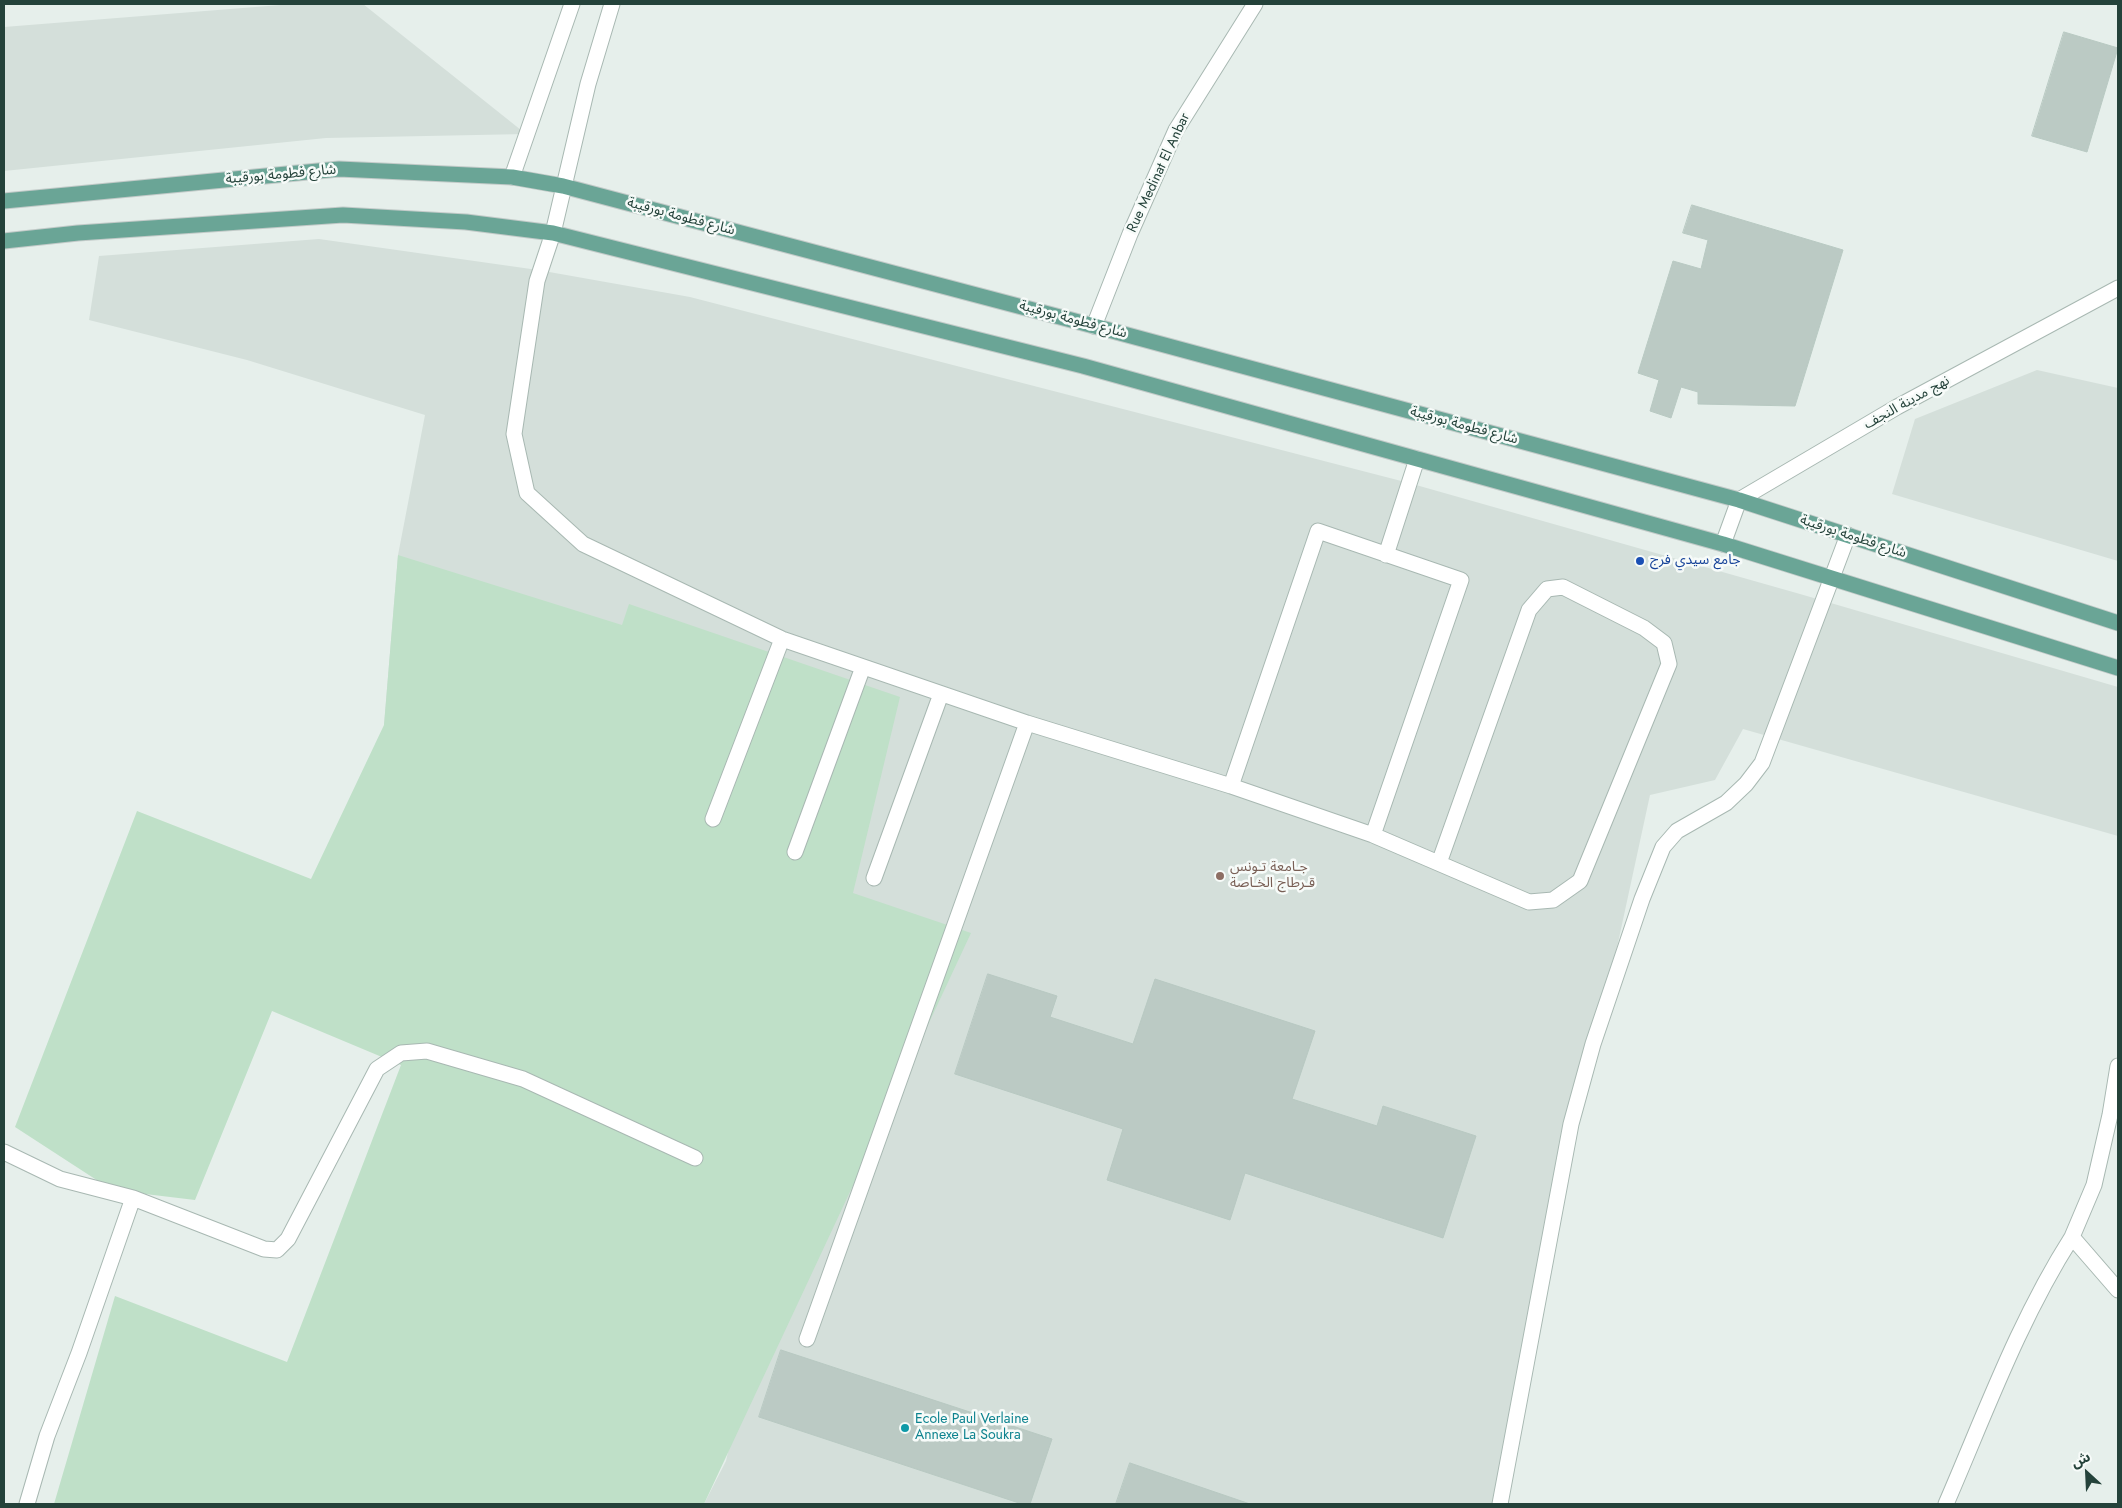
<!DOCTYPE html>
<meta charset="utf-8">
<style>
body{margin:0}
#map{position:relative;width:2122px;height:1508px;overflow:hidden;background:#e6efeb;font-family:Jost,"Noto Sans Arabic",sans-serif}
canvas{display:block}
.frame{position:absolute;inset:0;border:5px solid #24423a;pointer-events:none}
.north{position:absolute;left:2062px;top:1448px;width:50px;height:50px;-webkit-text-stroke:4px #f7fbf9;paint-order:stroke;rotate:335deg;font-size:14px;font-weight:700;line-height:20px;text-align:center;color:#24423a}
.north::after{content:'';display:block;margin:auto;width:18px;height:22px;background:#24423a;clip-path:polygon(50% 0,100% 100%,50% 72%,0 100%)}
</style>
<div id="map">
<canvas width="2122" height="1508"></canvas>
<div class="frame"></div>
<div class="north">ش</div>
</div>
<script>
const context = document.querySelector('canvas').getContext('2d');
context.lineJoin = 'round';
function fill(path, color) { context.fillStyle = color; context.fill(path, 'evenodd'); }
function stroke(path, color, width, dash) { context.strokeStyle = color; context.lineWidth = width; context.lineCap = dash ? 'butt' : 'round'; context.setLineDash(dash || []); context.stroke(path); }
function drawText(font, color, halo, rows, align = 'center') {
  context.font = font + ' Jost,"Noto Sans Arabic",sans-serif'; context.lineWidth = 5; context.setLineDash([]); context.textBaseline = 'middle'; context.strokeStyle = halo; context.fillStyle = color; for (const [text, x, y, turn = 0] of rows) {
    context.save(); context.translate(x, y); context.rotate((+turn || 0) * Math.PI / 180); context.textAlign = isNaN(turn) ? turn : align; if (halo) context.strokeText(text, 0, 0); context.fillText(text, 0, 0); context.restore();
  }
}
const built = new Path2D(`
 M293 4H363L526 134 326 138 4 171V27Z
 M319 239 538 270 690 297 1409 483 1800 594 2118 687V836L1743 729 1715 780 1650 795 1564 1192 1505 1504H704L726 1461 853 893 384 725 398 555 425 415 247 360 89 320 99 256Z
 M2037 370 2118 388V561L1892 494 1915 419Z`);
const green = new Path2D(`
 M398 555 622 625 629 604 900 697 853 893 971 933 704 1504H54L115 1296 287 1362 401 1065 272 1011 195 1200 112 1190 15 1127 137 811 311 879 384 725Z`);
const building = new Path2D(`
 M2064 32 2118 48 2087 152 2032 136Z
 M1692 205 1843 250 1795 406 1698 404V392L1681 387 1671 418 1650 411 1659 380 1638 373 1673 261 1701 269 1708 240 1683 233Z
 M988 974 1057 996 1050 1017 1133 1044 1155 979 1315 1031 1292 1099 1377 1126 1383 1106 1476 1136 1443 1238 1245 1173 1230 1220 1107 1180 1123 1129 955 1074Z
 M781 1350 1052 1439 1030 1504H1022L759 1417Z
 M1130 1463 1250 1504H1116Z`);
const lane = new Path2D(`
 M512 177 572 4
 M553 233 537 281 514 434 527 493 583 544 782 639 1027 723 1231 786 1373 835 1461 580 1318 531 1231 786
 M1386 555 1417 459
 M713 819 782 639
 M1373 835 1529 902 1553 900 1580 881 1669 664 1664 643 1644 628 1563 587 1547 589 1529 610 1439 863
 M795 852 863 667
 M874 878 941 694
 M807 1339 1027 723`);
const street = new Path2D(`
 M553 233 588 84 612 4
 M1094 326 1130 234 1176 130 1255 4
 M1723 544 1739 500 1897 407 2118 288
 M2118 1066 2110 1115 2094 1185 2072 1237 2118 1290
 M4 1152 60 1179 133 1198 264 1249 277 1250 288 1239 377 1069 401 1053 427 1051 523 1079 695 1158
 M27 1504 47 1436 79 1353 133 1198
 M1500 1504 1571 1124 1593 1044 1642 899 1663 847 1677 831 1726 803 1746 784 1762 763 1848 535
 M1946 1504C1985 1414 2019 1320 2072 1237`);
const primary = new Path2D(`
 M4 201 339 169 512 177 563 186 1094 326 1739 500 2118 623
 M4 241 78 233 343 215 466 222 553 233 1083 366 1723 544 2118 668`);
const markers = [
 [1640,561,5,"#1a4fb4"],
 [1220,876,5,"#8d6e63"],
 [905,1428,5,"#0f9aa8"]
];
const streetNames = [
 ["Rue Medinat El Anbar",1159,173,-65],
 ["شارع فطومة بورقيبة",281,175,-5],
 ["شارع فطومة بورقيبة",681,217,15],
 ["شارع فطومة بورقيبة",1073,320,15],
 ["نهج مدينة النجف",1907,403,-29],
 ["شارع فطومة بورقيبة",1464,426,15],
 ["شارع فطومة بورقيبة",1853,537,18]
];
const transitNames = [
 ["جامع سيدي فرج",1650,561]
];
const educationNames = [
 ["جـامعة تـونس",1230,868],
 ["قـرطاج الخـاصة",1230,884]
];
const cultureNames = [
 ["Ecole Paul Verlaine",915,1420],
 ["Annexe La Soukra",915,1436]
];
fill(built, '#d4dfda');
fill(green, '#bfe0c8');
fill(building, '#bbcac4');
stroke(building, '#b8c9c2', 1);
stroke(lane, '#a8b8b2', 17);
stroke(street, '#a8b8b2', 17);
stroke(primary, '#c2cac8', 17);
stroke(lane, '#fff', 15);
stroke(street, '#fff', 15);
stroke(primary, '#6aa596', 15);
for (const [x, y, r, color] of markers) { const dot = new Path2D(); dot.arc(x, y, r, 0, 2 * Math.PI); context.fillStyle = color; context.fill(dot); stroke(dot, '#f7fbf9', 2); }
drawText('14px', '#24423a', '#f7fbf9', streetNames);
drawText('14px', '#164399', '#f7fbf9', transitNames, 'left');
drawText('14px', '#785e54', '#f7fbf9', educationNames, 'left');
drawText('14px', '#0d838f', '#f7fbf9', cultureNames, 'left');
</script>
